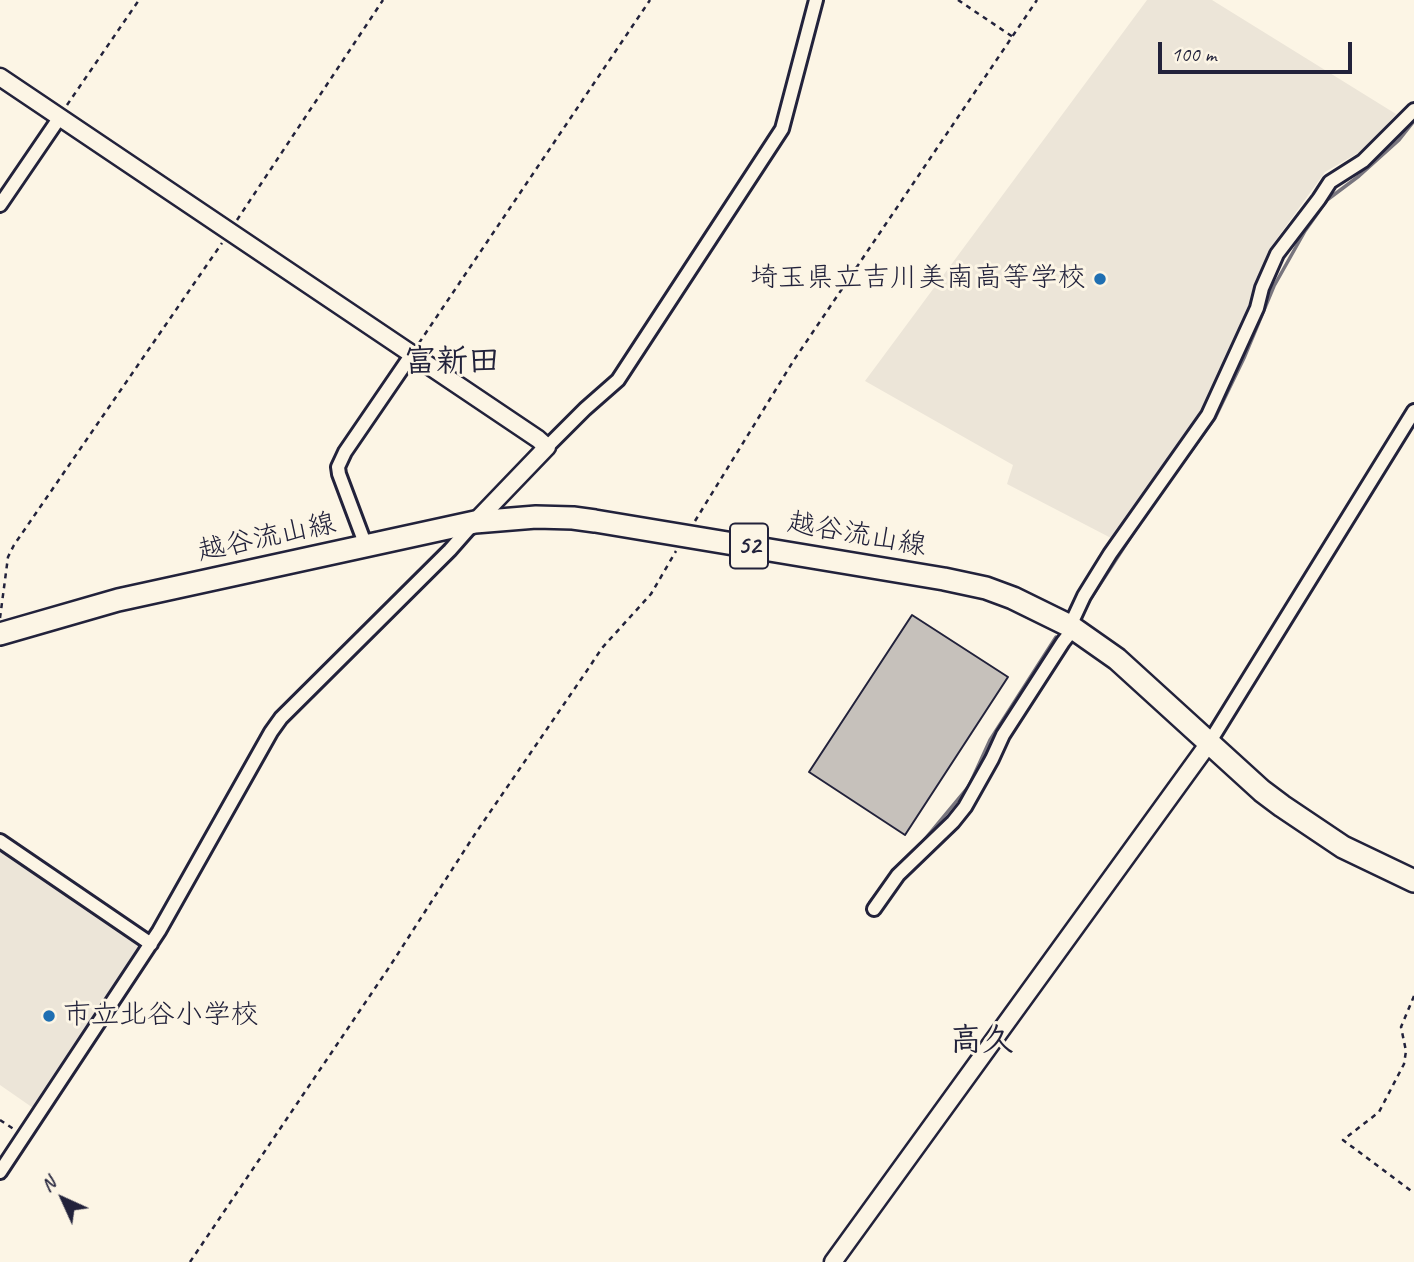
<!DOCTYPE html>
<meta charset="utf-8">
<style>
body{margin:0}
#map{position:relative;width:1414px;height:1262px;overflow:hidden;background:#fcf5e5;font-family:Caveat,sans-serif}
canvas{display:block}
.north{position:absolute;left:28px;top:1164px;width:70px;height:70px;-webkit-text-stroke:5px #fcf5e5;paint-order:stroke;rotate:315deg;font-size:19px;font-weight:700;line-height:28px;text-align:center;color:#22223b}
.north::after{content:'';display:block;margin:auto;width:24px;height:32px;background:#22223b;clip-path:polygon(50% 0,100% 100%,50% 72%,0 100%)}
.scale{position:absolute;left:1158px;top:42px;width:194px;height:32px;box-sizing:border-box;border:4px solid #22223b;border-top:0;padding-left:9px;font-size:21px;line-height:24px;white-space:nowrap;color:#22223b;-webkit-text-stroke:5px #fcf5e5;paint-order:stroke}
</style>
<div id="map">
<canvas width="1414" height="1262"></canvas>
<div class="north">N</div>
<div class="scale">100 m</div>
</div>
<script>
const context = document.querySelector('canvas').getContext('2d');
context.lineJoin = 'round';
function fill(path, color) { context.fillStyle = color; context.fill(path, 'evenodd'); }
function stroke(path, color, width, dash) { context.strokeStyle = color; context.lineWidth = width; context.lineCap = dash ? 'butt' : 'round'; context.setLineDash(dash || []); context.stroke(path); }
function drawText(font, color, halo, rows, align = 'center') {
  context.font = font + ' Caveat,"Klee One",sans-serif'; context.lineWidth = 6; context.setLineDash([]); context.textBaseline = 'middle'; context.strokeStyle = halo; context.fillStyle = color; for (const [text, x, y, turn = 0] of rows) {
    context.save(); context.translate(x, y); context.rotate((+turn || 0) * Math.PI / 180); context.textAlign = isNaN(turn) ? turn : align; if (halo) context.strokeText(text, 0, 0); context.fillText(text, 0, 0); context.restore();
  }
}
const built = new Path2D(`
 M1147 0H1212L1396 114 1365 149 1325 172 1268 251 1249 307 1203 409 1111 538 1007 484 1013 465 865 381Z
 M0 849 142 947 36 1110 0 1085Z`);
const stream = new Path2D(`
 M1157 498 1215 418 1244 358 1274 286 1305 231 1327 200 1359 176 1399 140 1414 121
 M1084 609 1152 504
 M895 870 920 845 969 786 990 740 1056 637
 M870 902 884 884`);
const building = new Path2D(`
 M912 615 1008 677 905 835 809 772Z`);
const path = new Path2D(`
 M958 0 1013 37
 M67 105 139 0
 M237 220 383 0
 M419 343 650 0
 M695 521 794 360 1037 0
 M0 618 8 557 14 545 222 243
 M1414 996 1401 1027 1406 1051 1404 1064 1379 1112 1343 1140 1414 1193
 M0 1120 15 1130
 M190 1262 390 966 475 834 586 672 602 648 651 594 676 551`);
const minor = new Path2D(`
 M0 205 60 117
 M547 447 585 409 618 380 782 129 816 0
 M366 546 339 474 338 467 345 452 412 354
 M1070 626 1084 596 1110 554 1208 415 1257 308 1262 288 1277 254 1319 199 1330 182 1363 161 1414 110
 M1209 743 1414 411
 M0 841 151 944
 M874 909 898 875 953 822 965 807 992 759 1003 735 1063 642 1074 628
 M0 1172 159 931 271 732 281 718 450 550 472 525`);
const tertiary = new Path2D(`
 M0 77 538 439 547 447 475 522
 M833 1262 1209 743`);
const primary = new Path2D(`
 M0 634 118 600 475 522 536 517 573 518 595 521 944 579 986 588 1013 598 1070 626 1117 659 1262 791 1282 806 1343 847 1414 881`);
const markers = [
 [1100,279,7,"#1f6fb2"],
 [49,1016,7,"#1f6fb2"]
];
const shields = [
 [749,546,38]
];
const shieldNames = [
 ["52",749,546]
];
const poiNames = [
 ["埼玉県立吉川美南高等学校",1086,279],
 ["市立北谷小学校",63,1016,"left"]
];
const streetNames = [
 ["越谷流山線",857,535,10],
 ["越谷流山線",267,538,-12]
];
const quarterNames = [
 ["富新田",452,363],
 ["高久",982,1042]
];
fill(built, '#ece5d8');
stroke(stream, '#78757e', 3.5);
fill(building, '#c6c1bb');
stroke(building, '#22223b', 2);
stroke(minor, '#22223b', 18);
stroke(tertiary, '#22223b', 21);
stroke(primary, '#22223b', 26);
stroke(path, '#22223b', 2.5, [5, 5]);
stroke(minor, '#fcf5e5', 12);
stroke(tertiary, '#fcf5e5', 16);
stroke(primary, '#fcf5e5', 21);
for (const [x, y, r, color] of markers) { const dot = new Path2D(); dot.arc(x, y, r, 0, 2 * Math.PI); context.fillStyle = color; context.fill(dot); stroke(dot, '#fcf5e5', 2.5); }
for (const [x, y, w] of shields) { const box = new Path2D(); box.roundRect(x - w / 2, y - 22.5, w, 45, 5); context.fillStyle = '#fcf5e5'; context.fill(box); stroke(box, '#22223b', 2); }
drawText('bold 26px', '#22223b', null, shieldNames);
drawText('28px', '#22223b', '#fcf5e5', poiNames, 'right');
drawText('28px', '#22223b', '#fcf5e5', streetNames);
drawText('bold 32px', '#22223b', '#fcf5e5', quarterNames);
</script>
